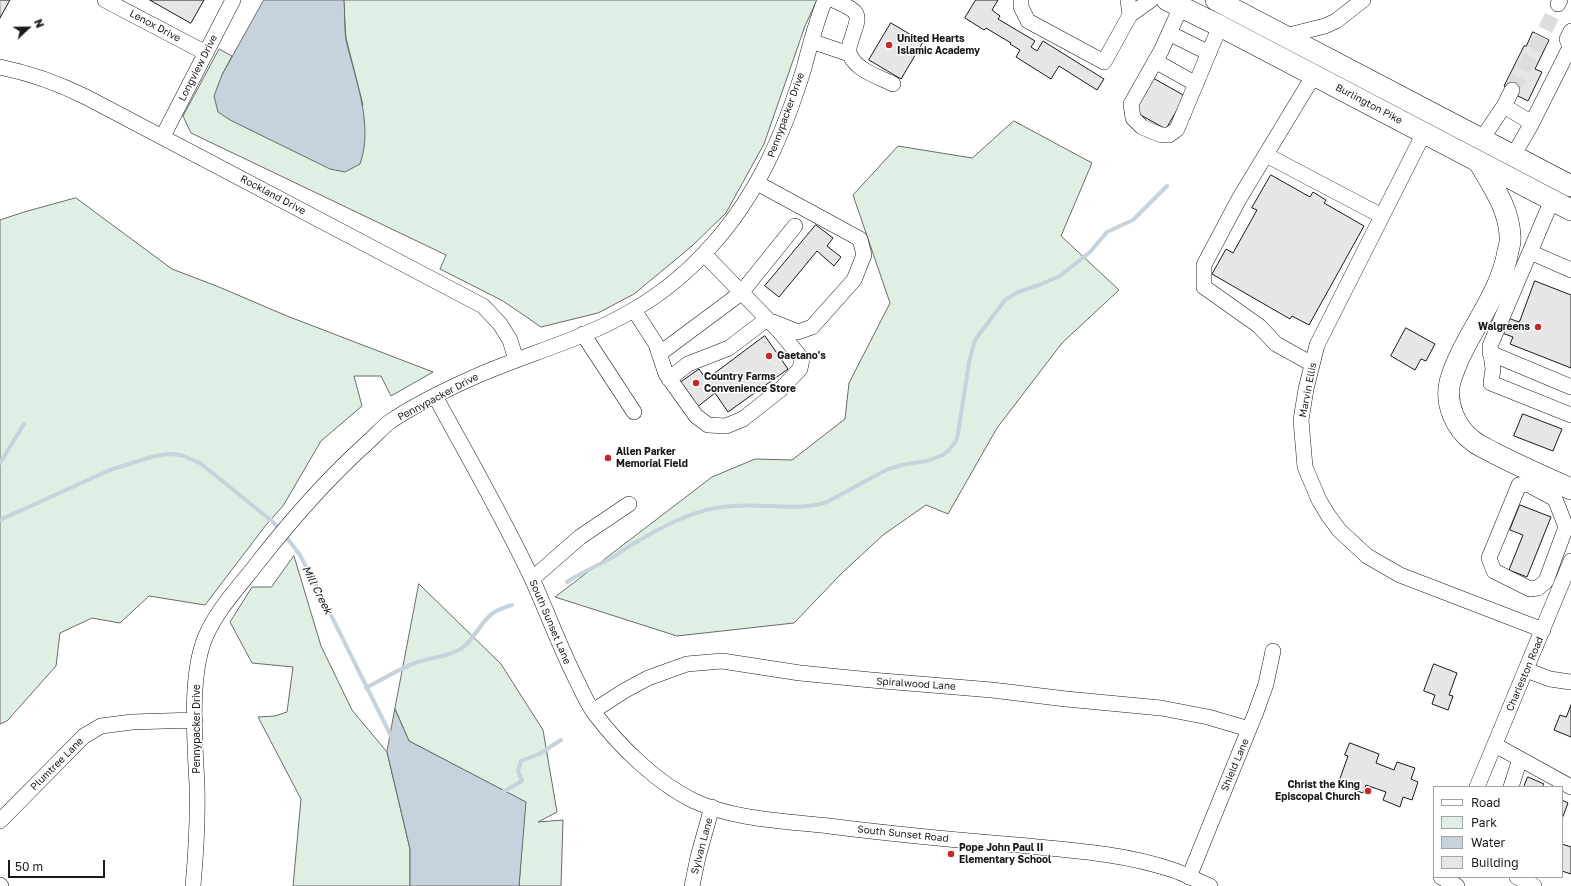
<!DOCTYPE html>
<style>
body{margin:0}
#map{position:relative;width:1571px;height:886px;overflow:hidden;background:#fff;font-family:"Golos Text",sans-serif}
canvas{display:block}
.legend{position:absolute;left:1433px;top:786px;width:130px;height:92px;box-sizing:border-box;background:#fff;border:1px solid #a3a3a3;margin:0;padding:5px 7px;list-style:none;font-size:12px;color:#1a1a1a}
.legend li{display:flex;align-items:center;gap:8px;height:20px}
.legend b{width:20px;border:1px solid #a3a3a3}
.north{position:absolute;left:8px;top:8px;width:40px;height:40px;-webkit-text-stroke:3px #fff;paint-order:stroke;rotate:68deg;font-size:11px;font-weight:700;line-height:16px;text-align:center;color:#1a1a1a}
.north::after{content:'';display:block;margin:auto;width:14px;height:18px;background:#1a1a1a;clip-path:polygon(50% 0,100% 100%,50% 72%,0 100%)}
.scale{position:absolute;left:8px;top:860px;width:97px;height:18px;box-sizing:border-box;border:2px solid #1a1a1a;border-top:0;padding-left:5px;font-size:12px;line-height:14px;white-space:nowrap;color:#1a1a1a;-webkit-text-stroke:3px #fff;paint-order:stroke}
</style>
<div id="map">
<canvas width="1571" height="886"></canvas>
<ul class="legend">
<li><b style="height:5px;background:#fff"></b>Road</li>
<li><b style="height:11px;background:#e0efe3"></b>Park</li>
<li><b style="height:11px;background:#c6d2dc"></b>Water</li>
<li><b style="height:11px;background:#e6e6e6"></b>Building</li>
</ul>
<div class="north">N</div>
<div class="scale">50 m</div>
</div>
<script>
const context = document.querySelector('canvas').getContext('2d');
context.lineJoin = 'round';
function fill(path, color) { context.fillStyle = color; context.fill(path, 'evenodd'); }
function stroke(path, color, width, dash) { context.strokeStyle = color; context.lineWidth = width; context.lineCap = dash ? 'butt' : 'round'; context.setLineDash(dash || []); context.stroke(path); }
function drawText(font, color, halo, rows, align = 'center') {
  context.font = font + ' "Golos Text",sans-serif'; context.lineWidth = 3; context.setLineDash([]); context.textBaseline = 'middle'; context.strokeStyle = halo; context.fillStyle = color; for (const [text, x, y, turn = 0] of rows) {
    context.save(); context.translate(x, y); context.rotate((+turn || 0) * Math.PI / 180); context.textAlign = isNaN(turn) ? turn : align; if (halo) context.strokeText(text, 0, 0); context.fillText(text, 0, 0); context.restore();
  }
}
const green = new Path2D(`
 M344 0H817L805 26 764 144 726 213 692 246 634 294 598 313 541 327 503 301 440 269 446 255 191 133 183 116 219 49 232 56 222 75 363 105 346 38Z
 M1014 121 1092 163 1061 236 1119 290 1062 343 997 428 948 514 926 505 883 535 842 573 794 623 677 636 555 597 712 477 755 459 792 460 845 419 849 383 890 303 853 195 898 146 972 158Z
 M76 198 172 269 219 287 287 316 433 372 391 396 381 376H354L362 406 321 441 283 506 266 525 205 605 149 596 120 623 92 618 60 633 56 666 7 721 0 724V220L24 212Z
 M294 556 321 646 352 710 387 752 410 849V886H293L301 799 258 717 275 716 287 712 293 667 252 663 230 622 252 587H271Z
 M419 584 501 664 543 730 557 812 538 822 563 820 561 886H519L525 802 409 741 395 709Z`);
const water = new Path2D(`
 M264 0H344C345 13 344 27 346 40 355 79 374 125 360 164L345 172 330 169 230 120 218 112 214 96 222 75Z
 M395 709 409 741 526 802 519 886H410V849L387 752Z`);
const stream = new Path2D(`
 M0 463 24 424
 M0 520 110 470 154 456 169 454 181 455 200 463 273 522 287 538 300 555 325 603 393 740
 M567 582C582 572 599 565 615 556 621 552 627 547 633 544 660 528 690 511 722 507 757 501 793 513 827 502L888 469 906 464 927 461 943 455 949 450 956 441 958 434 969 362 975 340 1005 300 1018 292 1039 285 1060 276 1090 252 1107 232 1133 220 1167 186
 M366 688C383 679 400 668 418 662 433 657 449 657 462 648 475 639 480 622 493 613 499 609 505 607 512 605
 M503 792 522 781 518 771 521 761 539 754 561 740`);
const building = new Path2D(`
 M0 0H10L0 18Z
 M150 0H204L191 23Z
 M976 0H998L992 10 1000 16 998 19 1035 41 1031 47 1037 51 1043 41 1104 79 1097 90 1059 66 1051 79 1016 57 1020 50 1010 44 1011 43 986 28 984 30 965 18Z
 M891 23 923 42 901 79 869 60Z
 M1533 32 1549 40 1535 69 1542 72 1528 101 1510 92 1512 90 1504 86 1524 46H1526Z
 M1153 78 1185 96 1166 129 1135 112Z
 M1271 175 1310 197 1313 192 1326 200 1324 203 1364 226 1309 325 1292 316 1290 319 1212 274 1226 249 1233 253 1257 210 1252 208Z
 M816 225 833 238 827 246 841 257 834 266 817 251 779 297 765 286Z
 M1535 281 1571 295V368L1510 344 1513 337 1502 333 1508 318 1519 322Z
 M1406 328 1435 344 1426 361 1421 359 1415 370 1391 356Z
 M765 336 788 369 728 412 715 393 696 408 679 383 699 369 706 379Z
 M1523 414 1562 429 1553 451 1514 436Z
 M1520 505 1551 517 1527 577 1509 570 1523 535 1510 530Z
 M1434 664 1457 673 1449 695 1453 696 1448 710 1432 704 1435 695 1424 691Z
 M1571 705V737L1554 730 1560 715 1566 717Z
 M1350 743 1379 754 1376 763 1394 770 1397 762 1415 768 1411 779 1418 782 1412 800 1403 797 1400 807 1383 800 1386 792 1366 785 1363 793 1338 784 1348 756 1345 755Z
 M1528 777 1544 784 1542 787H1524Z
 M1562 800 1568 803 1562 819Z
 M1562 844 1571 847V874L1562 871Z`);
const minorTunnel = new Path2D(`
 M1512 90 1540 40 1558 4`);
const minor = new Path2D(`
 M105 0 206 53
 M833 0C865 14 859 14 850 44 849 47 848 52 850 55 856 70 879 77 893 84
 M1021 0V7L1028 21 1104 62 1130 15
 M1128 0 1130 15 1151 0
 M1558 4 1560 0
 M1181 7 1161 51 1131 104 1133 118 1142 127 1161 135H1169L1177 129 1220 26
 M1169 33 1209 53
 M1285 36 1325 26 1336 21 1363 0
 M811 41 849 54
 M1570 47 1567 39 1571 31
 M1155 61 1196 84
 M0 67C30 73 58 83 86 97L483 306 500 324 510 340 516 360
 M1504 106 1512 90
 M1532 123 1571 45
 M1424 133 1317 345 1306 389 1301 420 1305 467 1319 500 1328 515 1339 530 1367 556 1400 575 1543 630
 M163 136 233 0
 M1481 140 1504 106 1532 123 1513 156
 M1266 155 1382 216
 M757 183 860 239 864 255 854 280 812 327 798 332 773 322
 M1552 200 1490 346 1493 369 1491 383 1571 415
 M1530 252 1571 270
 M634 310 656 344 666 374 696 416 708 425 726 426 743 419 781 389 800 369 802 359 780 332 704 254
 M583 334 634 412
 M1490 353 1571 387
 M659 354 741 293 795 226
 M1312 364 1276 344 1259 326 1204 287V265L1239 199 1314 75
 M669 379 688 364 729 348 767 319
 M435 396C468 457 503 517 533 581 548 614 561 650 578 683 583 694 588 705 595 714 620 747 657 783 694 801 736 820 785 821 829 826 892 834 954 840 1017 845 1069 850 1123 853 1173 870 1185 874 1198 881 1210 886
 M1527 484 1555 499 1566 527 1546 581 1538 588 1530 589 1494 571 1489 558 1519 485Z
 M532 579 580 537 629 504
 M1526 670 1550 679 1571 682
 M593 711 624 691 648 678 687 664 722 661 800 673 871 680 992 690 1066 699 1161 708 1208 717 1249 729
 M1495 745 1571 787
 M1477 787 1571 561
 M1511 787 1520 759
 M0 821 84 736 101 726 132 722 195 720
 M1189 877 1256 712 1266 684 1273 651
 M1441 877 1457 886
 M1517 877 1534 886
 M0 885 1 886
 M193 886C196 853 198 819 197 785 195 744 189 677 205 638 217 609 240 586 259 561 292 519 327 479 367 443 374 437 381 429 388 423 414 405 443 391 472 378 525 354 584 340 635 309 664 292 690 270 712 245 758 194 784 133 804 68 810 45 816 22 825 0
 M692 886 698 857 712 807`);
const highway = new Path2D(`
 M1167 0 1220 26 1571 210
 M1216 0 1571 186
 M1479 162C1492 185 1509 208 1510 236 1511 241 1509 247 1508 251 1500 299 1463 336 1450 382 1445 403 1455 428 1473 441 1479 446 1487 449 1494 453 1519 466 1545 477 1571 489`);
const markers = [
 [889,45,4,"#c62828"],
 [1538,327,4,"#c62828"],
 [769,356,4,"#c62828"],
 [696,383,4,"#c62828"],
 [608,458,4,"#c62828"],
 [1368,791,4,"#c62828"],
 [951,854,4,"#c62828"]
];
const streetNames = [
 ["Lenox Drive",155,26,28],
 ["Longview Drive",198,68,-63],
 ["Burlington Pike",1369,104,28],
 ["Pennypacker Drive",786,115,-70],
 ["Rockland Drive",273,195,28],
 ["Marvin Ellis",1308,390,-79],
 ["Pennypacker Drive",438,397,-28],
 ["South Sunset Lane",550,622,67],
 ["Charleston Road",1525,674,-67],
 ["Spiralwood Lane",916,684,4],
 ["Pennypacker Drive",197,729,-90],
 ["Plumtree Lane",57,764,-45],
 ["Shield Lane",1235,765,-67],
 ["South Sunset Road",903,834,6],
 ["Sylvan Lane",702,846,-75]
];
const poiNames = [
 ["United Hearts",897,39],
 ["Islamic Academy",897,51],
 ["Walgreens",1530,327,"right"],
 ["Gaetano's",777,356],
 ["Country Farms",704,377],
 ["Convenience Store",704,389],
 ["Allen Parker",616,452],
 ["Memorial Field",616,464],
 ["Christ the King",1360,785,"right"],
 ["Episcopal Church",1360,797,"right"],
 ["Pope John Paul II",959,848],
 ["Elementary School",959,860]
];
const waterNames = [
 ["Mill Creek",317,590,63]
];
fill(green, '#e0efe3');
stroke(green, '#6a6a6a', 1);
fill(water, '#c6d2dc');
stroke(water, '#6a6a6a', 1);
stroke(stream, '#c6d2dc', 4);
fill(building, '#e6e6e6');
stroke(building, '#1a1a1a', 1);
stroke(minorTunnel, '#ddd', 15, [15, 8]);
stroke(minor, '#1a1a1a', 16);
stroke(highway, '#1a1a1a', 22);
stroke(minor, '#fff', 15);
stroke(highway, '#fff', 21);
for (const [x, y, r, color] of markers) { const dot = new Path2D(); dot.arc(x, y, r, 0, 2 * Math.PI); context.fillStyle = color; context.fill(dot); stroke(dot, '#fff', 1.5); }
drawText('10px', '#1a1a1a', '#fff', streetNames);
drawText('bold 10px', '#1a1a1a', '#fff', poiNames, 'left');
drawText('italic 11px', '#1a1a1a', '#fff', waterNames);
</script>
